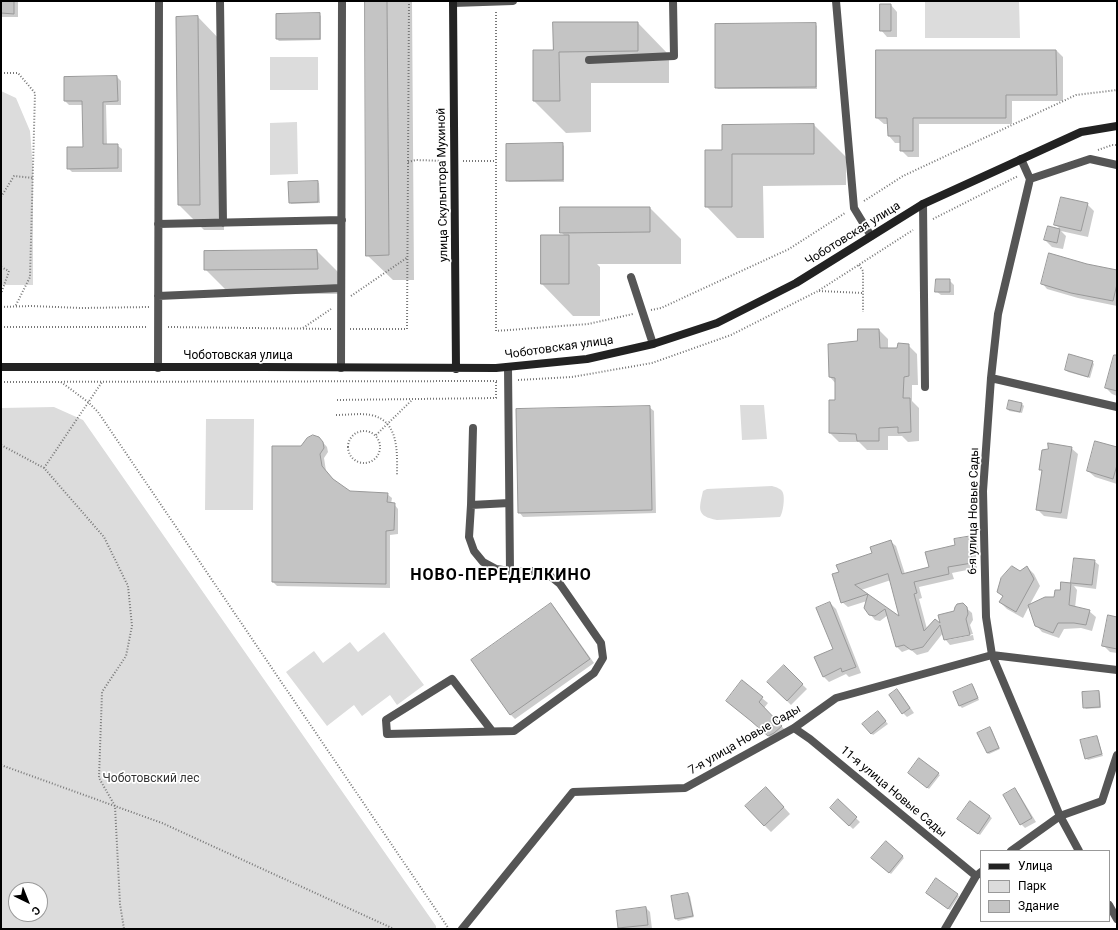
<!DOCTYPE html>
<meta charset="utf-8">
<style>
body{margin:0}
#map{position:relative;width:1118px;height:930px;overflow:hidden;background:#fff;font-family:Roboto,sans-serif}
canvas{display:block}
.frame{position:absolute;inset:0;border:2px solid #000;pointer-events:none}
.legend{position:absolute;left:980px;top:850px;width:130px;height:72px;box-sizing:border-box;background:#fff;border:1px solid #999;margin:0;padding:5px 7px;list-style:none;font-size:12px;color:#000}
.legend li{display:flex;align-items:center;gap:8px;height:20px}
.legend b{width:20px;border:1px solid #999}
.north{position:absolute;left:8px;top:882px;width:40px;height:40px;box-sizing:border-box;background:#fff;border:1px solid #999;border-radius:50%;rotate:137deg;font-size:11px;font-weight:700;line-height:16px;text-align:center;color:#000}
.north::after{content:'';display:block;margin:auto;width:14px;height:18px;background:#000;clip-path:polygon(50% 0,100% 100%,50% 72%,0 100%)}
</style>
<div id="map">
<canvas width="1118" height="930"></canvas>
<div class="frame"></div>
<ul class="legend">
<li><b style="height:5px;background:#222"></b>Улица</li>
<li><b style="height:11px;background:#dcdcdc"></b>Парк</li>
<li><b style="height:11px;background:#c4c4c4"></b>Здание</li>
</ul>
<div class="north">С</div>
</div>
<script>
const context = document.querySelector('canvas').getContext('2d');
context.lineJoin = 'round';
function fill(path, color) { context.fillStyle = color; context.fill(path, 'evenodd'); }
function stroke(path, color, width, dash) { context.strokeStyle = color; context.lineWidth = width; context.lineCap = dash ? 'butt' : 'round'; context.setLineDash(dash || []); context.stroke(path); }
function drawText(font, color, halo, rows, align = 'center') {
  context.font = font + ' Roboto,sans-serif'; context.lineWidth = 3.5; context.setLineDash([]); context.textBaseline = 'middle'; context.strokeStyle = halo; context.fillStyle = color; for (const [text, x, y, turn = 0] of rows) {
    context.save(); context.translate(x, y); context.rotate((+turn || 0) * Math.PI / 180); context.textAlign = isNaN(turn) ? turn : align; if (halo) context.strokeText(text, 0, 0); context.fillText(text, 0, 0); context.restore();
  }
}
const green = new Path2D(`
 M925 1H1019L1020 38H925Z
 M270 57H318V90H270Z
 M1 91 16 98 30 131 33 169V285H1Z
 M297 122 298 174 270 175V123Z
 M740 405H764L767 439 742 440Z
 M54 407 83 420 436 926V929H1V408ZM16 890H40V914H16Z
 M206 419H254L253 510H205Z
 M772 486C776 487 782 489 783 493 785 498 783 513 780 517L717 520C696 516 699 509 703 491L707 489Z
 M384 632 424 685 397 705 390 695 362 716 354 705 327 726 286 672 314 651 323 663 350 642 358 652Z`);
const shadow = new Path2D(`
 M1 1H18V17H1Z
 M366 1H412L414 280H393L367 255Z
 M891 5 897 12V37H887L881 30Z
 M319 14 321 16V40L279 41 277 39Z
 M198 17 223 43 224 230H204L179 205Z
 M638 23 669 55V83H591V132L566 133 534 101 554 51Z
 M815 24 817 26V89H718L716 87Z
 M1056 50 1063 57V101H1012V124H919V157H908L901 150V143H895L889 136 888 124H884L877 118Z
 M117 77 121 81V105H106L107 145H117L122 149V172H72L68 168 84 148 83 105H69L65 101Z
 M814 125 846 157V185L763 186 764 238H737L706 206 723 151Z
 M562 144 564 146V182H509L507 180Z
 M317 182 319 183 320 203 291 204 290 202Z
 M1087 204 1094 211 1088 237 1061 231 1066 236 1063 249 1052 247 1045 240 1048 227 1061 230 1055 224Z
 M650 208 681 239V264H597L600 267V316H573L542 284V236H565L561 232Z
 M317 251 342 276V294H230L205 269Z
 M1087 265 1117 271V306L1078 298 1047 289 1042 283Z
 M949 280 954 285V295H941L936 291Z
 M879 330 888 339V349H897L908 345 917 354 918 385H912V401L919 408V441L908 442 902 436H888V450H867L859 442H839L830 433 836 401V384L830 377 858 342Z
 M1117 361V396L1112 394 1106 388Z
 M1092 362 1094 364 1090 378 1068 372 1066 370Z
 M1009 401 1022 404 1024 406 1022 413 1009 411 1008 409Z
 M649 407 654 411 656 513 523 517 519 512Z
 M319 438 327 447 328 452 324 458 326 471 335 482 350 492 387 494 392 498 391 504H394L398 509V534L390 535V588L277 586 273 582 301 447Z
 M1071 448 1078 454 1067 519 1044 516 1037 509 1043 472 1040 469Z
 M1117 448V484L1095 477 1088 471Z
 M971 537 977 542 979 554 976 555 977 568 952 573 954 579 919 587 922 598 919 599 927 629 935 620 942 626 963 605 972 613 973 620 970 625 973 634 947 638V640L973 635 974 640 950 645 945 639 943 633 928 652 917 655 910 649 902 652 897 647 888 615 880 621 875 620 870 614 867 601 848 607 842 602 840 572 873 554 890 541 896 546 905 574 930 567 956 545ZM891 580 901 618 861 590Z
 M1075 559 1094 561 1099 565 1096 589 1074 586 1077 590 1075 608 1089 611 1096 617 1092 631 1081 628 1064 629 1059 638 1042 632 1036 625 1029 606 1023 618 1007 609 1000 602 1004 597 998 592 1020 572 1027 567 1034 574 1040 586 1029 606 1055 598 1061 591 1062 583 1072 584Z
 M830 603 836 609 861 673 849 677 846 674 829 682 823 676 834 649Z
 M551 604 555 608 594 663 515 719 511 715 472 660Z
 M1117 618V653L1110 652 1103 645Z
 M784 667 807 689 791 705 768 682Z
 M742 682 768 703 764 708 787 732 774 741 758 726Z
 M972 685 974 687 979 700 962 708 960 706 954 693Z
 M897 690 901 694 914 713 907 717 903 713Z
 M1099 692 1100 694 1101 708 1086 709 1084 707Z
 M879 714 888 724 873 735 863 724Z
 M990 728 992 730 1000 749 989 754 987 753Z
 M1096 737 1098 739 1103 756 1088 760 1086 758Z
 M938 774 940 775 929 789 911 775Z
 M1015 789 1019 794 1036 822 1025 828 1021 824Z
 M773 795 790 814 771 832 764 825Z
 M838 801 860 822 853 829 831 808Z
 M970 803 992 818 980 835 960 821Z
 M886 842 904 858 891 874 872 858Z
 M937 880 959 896 950 910 929 895Z
 M688 894 690 896 694 917 678 921 676 919Z
 M646 908 650 912 652 929H620L619 928 617 912Z`);
const building = new Path2D(`
 M1 1H14V14L1 13Z
 M365 1H387L389 255 366 256Z
 M880 4H891V31H880Z
 M320 13V39H276V14Z
 M198 16 200 205H178L176 17Z
 M553 22H638V51L559 52 560 101H533V50H553Z
 M816 23V87L715 88V24Z
 M876 50H1056L1057 95H1006V118H913V151H900V136H888L887 118H876Z
 M117 76 118 101 103 102V144H118V168L67 169V147H83L82 101H64V77Z
 M814 124V154H732V207H705V150H722V125Z
 M563 143V180L506 181V144Z
 M318 181V202L289 203 288 182Z
 M1061 197 1088 203 1081 231 1054 225Z
 M560 207H650V232L560 233Z
 M1048 226 1060 229 1057 243 1044 240Z
 M541 235H569V284H541Z
 M317 250 318 269 204 270V251Z
 M1049 253 1087 264 1117 270V284L1113 301 1071 293 1041 284Z
 M936 279H950V292H935Z
 M858 329H879L880 348H897L898 343 909 344V376L904 377 903 398H910L911 432 898 433V427L879 428V441H857L856 434 829 433V400H835V378L829 377 828 344 857 341Z
 M1069 354 1093 361 1088 377 1065 370Z
 M1114 355H1117V391L1105 388Z
 M1009 400 1022 403 1020 412 1007 409Z
 M650 406 652 510 518 513 516 409Z
 M313 435 319 437 323 442 324 448 320 454 322 466 333 479 350 491 388 493 387 502 395 503 394 530 386 531V584L272 582V446H301L307 438Z
 M1095 441 1117 447V465L1113 479 1087 471Z
 M1048 443 1072 447 1061 513 1036 510 1042 470H1039L1042 450 1048 449Z
 M972 536 974 549 971 550 972 563 948 567 949 574 914 582 917 593 914 594 924 631 935 619 940 623 938 615 954 611 955 607 957 604 963 603 967 607 968 614 966 619 970 635 944 640 940 625 923 647 911 650 904 645 896 647 885 609 875 616 869 615 864 608 868 594 841 603 832 574 839 572 836 565 872 553 870 547 891 540 902 574 929 567 925 552 955 545 954 539ZM888 574 899 616 855 585Z
 M1074 558 1095 560 1092 585 1071 583Z
 M1012 566 1020 571 1027 566 1034 579 1016 612 999 602 1003 596 997 592 1001 578Z
 M1061 582 1071 583 1069 605 1090 610 1086 625 1074 623H1058L1053 633 1035 626 1028 605 1045 597H1054L1055 590H1060Z
 M830 602 856 667 842 672 841 668 823 677 814 657 833 649 816 608Z
 M551 603 590 659 510 715 471 660Z
 M1108 615 1117 617V649L1102 646Z
 M784 665 803 684 787 701 767 682Z
 M742 680 763 697 759 702 782 726 774 733 768 736 751 721 726 701Z
 M972 684 978 698 959 706 953 692Z
 M897 689 910 708 902 714 889 695Z
 M1099 691 1100 707 1083 708 1082 692Z
 M878 711 886 721 871 734 862 724Z
 M990 727 999 748 987 753 977 733Z
 M1097 736 1102 754 1085 759 1080 740Z
 M919 758 939 773 927 788 908 773Z
 M766 787 784 807 764 826 745 806Z
 M1015 788 1032 818 1020 825 1003 795Z
 M838 799 857 817 849 826 830 808Z
 M970 801 990 816 978 834 957 819Z
 M886 841 903 856 889 873 871 858Z
 M936 878 958 894 948 909 926 893Z
 M688 893 693 916 675 919 671 896Z
 M646 907 648 925 618 928 616 911Z`);
const path = new Path2D(`
 M496 12V331L588 324 633 314
 M1 73H18L35 93 30 277 15 307
 M1098 150 1112 145H1117
 M463 161H496
 M408 162 416 160 445 161
 M1 197 14 176 33 178
 M864 201 903 176 1076 95 1117 90
 M933 219 1018 176
 M859 265 863 271V312
 M1 267 9 271 1 294
 M819 291 863 293
 M351 296 408 257
 M1 307 31 306 81 308 149 307
 M651 310 661 308 789 249 845 213
 M1 327H148
 M168 327 332 329
 M303 328 331 309
 M350 329H407L409 1
 M518 380 572 377 652 363 731 335 818 291 913 230
 M1 382 498 381
 M61 382 88 402 98 412 449 929
 M337 400 496 398V381
 M336 415C348 415 360 413 371 415 400 421 397 454 397 476
 M348 447a16 16 0 1 1 32 0a16 16 0 1 1-32 0Z
 M376 435 412 400
 M1 445 44 468 104 537 128 586 132 626 126 656 102 692 99 778 115 806 120 904 124 929
 M44 468 102 382
 M1 765 162 823 394 929`);
const lane = new Path2D(`
 M220 1 223 223
 M836 1 854 208 871 236
 M453 3 513 1
 M589 60 674 56 673 1
 M923 204 925 387
 M158 224 342 220
 M631 277 653 344
 M158 296 341 288
 M158 368 159 1
 M341 368 342 1
 M473 428 471 505 469 537 474 551 483 562 496 569 510 571
 M471 505 509 503
 M492 731 452 679 386 720 387 734 514 731 594 673 603 658 601 643 560 584 544 571H510L508 367`);
const street = new Path2D(`
 M1021 159 1030 179 998 314 991 378 983 491 986 617 992 655 1060 816 1079 851
 M1030 179 1090 159 1117 165
 M991 378 1117 407
 M794 728 810 739 976 876
 M1011 851 1060 816 1102 801 1117 755
 M1109 905 1117 919
 M462 929 573 792 685 788 794 728 836 698 992 655 1117 670
 M945 929 976 876 981 872`);
const secondary = new Path2D(`
 M453 1 456 369
 M1 367H262L496 368 587 359 653 344 717 323 796 283 923 204 1081 132 1117 126`);
const streetNames = [
 ["улица Скульптора Мухиной",443,185,-91],
 ["Чоботовская улица",853,234,-32],
 ["Чоботовская улица",559,348,-8],
 ["Чоботовская улица",238,356],
 ["6-я улица Новые Сады",974,511,-89],
 ["7-я улица Новые Сады",745,740,-30],
 ["11-я улица Новые Сады",893,792,40]
];
const parkNames = [
 ["Чоботовский лес",151,779]
];
const districtNames = [
 ["НОВО-ПЕРЕДЕЛКИНО",501,576]
];
fill(green, '#dcdcdc');
fill(shadow, '#0003');
fill(building, '#c4c4c4');
stroke(building, '#999', 1);
stroke(path, '#777', 2, [1, 2]);
stroke(lane, '#555', 8);
stroke(street, '#555', 8);
stroke(secondary, '#222', 8);
drawText('12px', '#000', '#fff', streetNames);
drawText('12px', '#333', '#fff', parkNames);
context.letterSpacing = '1px';
drawText('bold 16px', '#000', '#fff', districtNames);
context.letterSpacing = '0px';
</script>
